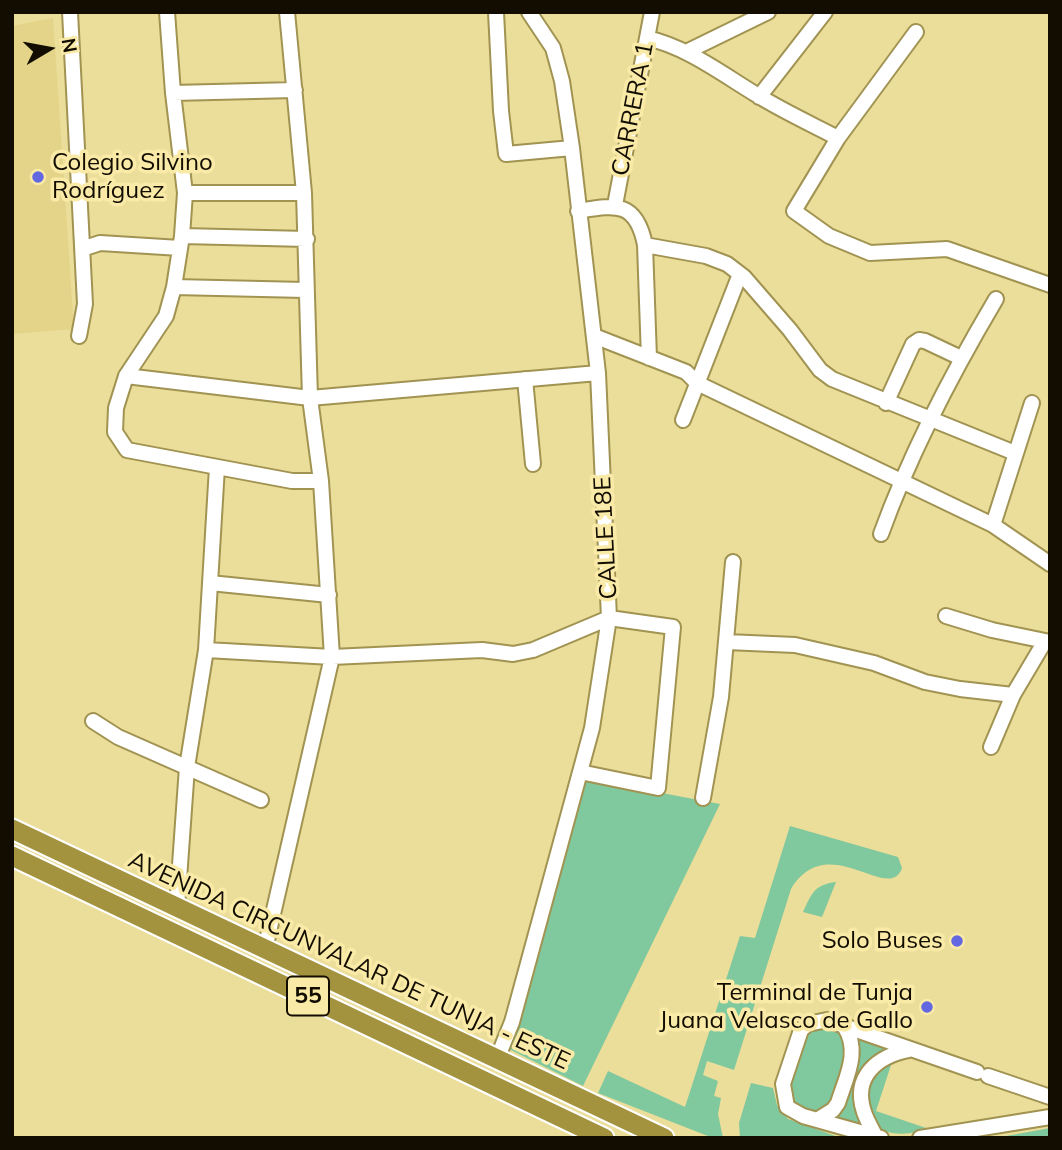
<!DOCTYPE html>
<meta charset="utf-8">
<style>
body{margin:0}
#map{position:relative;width:1062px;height:1150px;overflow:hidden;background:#ebdd9a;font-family:Mulish,sans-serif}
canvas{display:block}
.frame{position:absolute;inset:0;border:14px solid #120d00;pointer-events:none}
.north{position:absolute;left:14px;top:14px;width:70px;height:70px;-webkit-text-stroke:5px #f9eaa7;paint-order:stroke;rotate:80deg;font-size:19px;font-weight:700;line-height:28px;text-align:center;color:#120d00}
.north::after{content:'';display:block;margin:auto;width:24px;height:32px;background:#120d00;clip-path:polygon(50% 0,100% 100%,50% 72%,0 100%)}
</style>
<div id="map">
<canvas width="1062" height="1150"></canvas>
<div class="frame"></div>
<div class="north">N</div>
</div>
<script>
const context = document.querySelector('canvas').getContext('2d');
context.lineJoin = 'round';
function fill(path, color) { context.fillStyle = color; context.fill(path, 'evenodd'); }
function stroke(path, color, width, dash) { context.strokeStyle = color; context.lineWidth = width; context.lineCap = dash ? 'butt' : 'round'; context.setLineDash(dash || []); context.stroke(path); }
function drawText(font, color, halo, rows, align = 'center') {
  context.font = font + ' Mulish,sans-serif'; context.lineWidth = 7; context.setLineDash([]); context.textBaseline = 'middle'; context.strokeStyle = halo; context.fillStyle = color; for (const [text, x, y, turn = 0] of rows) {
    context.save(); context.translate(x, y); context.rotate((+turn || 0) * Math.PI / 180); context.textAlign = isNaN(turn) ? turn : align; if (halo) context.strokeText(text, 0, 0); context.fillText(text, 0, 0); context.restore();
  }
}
const built = new Path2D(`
 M53 18 74 329 12 334V26Z`);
const green = new Path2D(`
 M583 778 720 804 583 1086 509 1049Z
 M790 826 898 857 902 868C889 905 828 828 791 889L734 1070 707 1061 703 1075 718 1081 714 1096 721 1098 718 1114 723 1138H713L598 1093 608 1071 685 1107 740 936 755 938Z
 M836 882 822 917 803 912C812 893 814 885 836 882Z
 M826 1028 843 1034 849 1055 830 1107 815 1114C809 1112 799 1111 795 1105 781 1087 798 1051 807 1034L815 1029Z
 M854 1036 888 1049C867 1057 848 1084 855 1107 857 1114 862 1121 865 1127L829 1117Z
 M892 1062 876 1111 932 1130C917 1132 902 1136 888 1132 868 1126 861 1095 870 1079 874 1070 884 1066 892 1062Z
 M751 1083 773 1088 777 1105 788 1119 841 1138H740L739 1123Z
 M1050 1128V1138H978L1006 1136Z`);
const minor = new Path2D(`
 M70 12 85 304 79 336
 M167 12 173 93 185 193 182 236 174 287 166 316 126 376 116 408 115 432 127 450 292 481H321
 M496 12 501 111 506 154 572 148
 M916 32 838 138 794 211 829 236 870 253 947 249 1050 285
 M647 38C687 47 722 74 757 95 783 111 811 124 838 138
 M686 52 768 12
 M173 93 295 90
 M759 97 825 12
 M185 193H304
 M615 205 652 12
 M578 211C615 205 636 200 645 245L649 358
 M182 236 307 239
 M645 245 706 256 727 264 744 277 790 330 820 370 832 379 1015 453
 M82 249 100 243 180 248
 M174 287 305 290
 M594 336 686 372 697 383 993 525 1050 564
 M126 376 310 398 598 373
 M525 379 533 464
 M886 403 913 344 919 340 925 341 961 358
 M683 420 740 274
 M993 525 1032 403
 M881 534C911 451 951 375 996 299
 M210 583 329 595
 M946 616 992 630 1050 642
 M727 642 795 645 874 663 925 682 960 689 1013 695
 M206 650 332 657 482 650 513 654 533 650 609 618 673 627 658 788 580 772
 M93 721 118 737 261 800
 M991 747 1013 695 1045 641
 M703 798 721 697 733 562
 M177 907 187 767 206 650 217 467
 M265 949 332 657 321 481 310 398 304 193 287 12
 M497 1059 512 1022 592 728 609 618 598 373 572 148 562 81 553 48 529 12
 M988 1076 1050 1097
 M817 1120 833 1110 838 1103C846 1077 861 1051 844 1026
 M876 1137C872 1129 867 1121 864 1112 852 1076 878 1056 909 1050
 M881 1138 803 1116 787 1107 783 1084 801 1030 808 1024 827 1020 977 1072
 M920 1138 1050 1117`);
const highway = new Path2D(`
 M12 829 664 1138
 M12 856 604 1138`);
const markers = [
 [38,177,7,"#6367e0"],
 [957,941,7,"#6367e0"],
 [927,1007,7,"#6367e0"]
];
const shields = [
 [308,996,42]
];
const shieldNames = [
 ["55",308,996]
];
const streetNames = [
 ["CARRERA 1",633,109,-79],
 ["CALLE 18E",606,538,-93],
 ["AVENIDA CIRCUNVALAR DE TUNJA - ESTE",349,961,25]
];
const poiNames = [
 ["Colegio Silvino",52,163,"left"],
 ["Rodríguez",52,191,"left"],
 ["Solo Buses",943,941],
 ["Terminal de Tunja",913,993],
 ["Juana Velasco de Gallo",913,1021]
];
fill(built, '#e4d489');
fill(green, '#80c89e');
stroke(minor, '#a19352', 18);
stroke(highway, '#fff', 23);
stroke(minor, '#fff', 14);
stroke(highway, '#a3923e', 19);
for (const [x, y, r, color] of markers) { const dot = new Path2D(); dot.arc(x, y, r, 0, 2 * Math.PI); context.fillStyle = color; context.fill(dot); stroke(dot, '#f9eaa7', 2.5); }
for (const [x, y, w] of shields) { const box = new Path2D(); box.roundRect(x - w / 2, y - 19.5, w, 39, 5); context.fillStyle = '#f9eaa7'; context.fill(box); stroke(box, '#120d00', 2); }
drawText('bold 23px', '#120d00', null, shieldNames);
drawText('24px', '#120d00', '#f9eaa7', streetNames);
drawText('24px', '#120d00', '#f9eaa7', poiNames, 'right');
</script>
